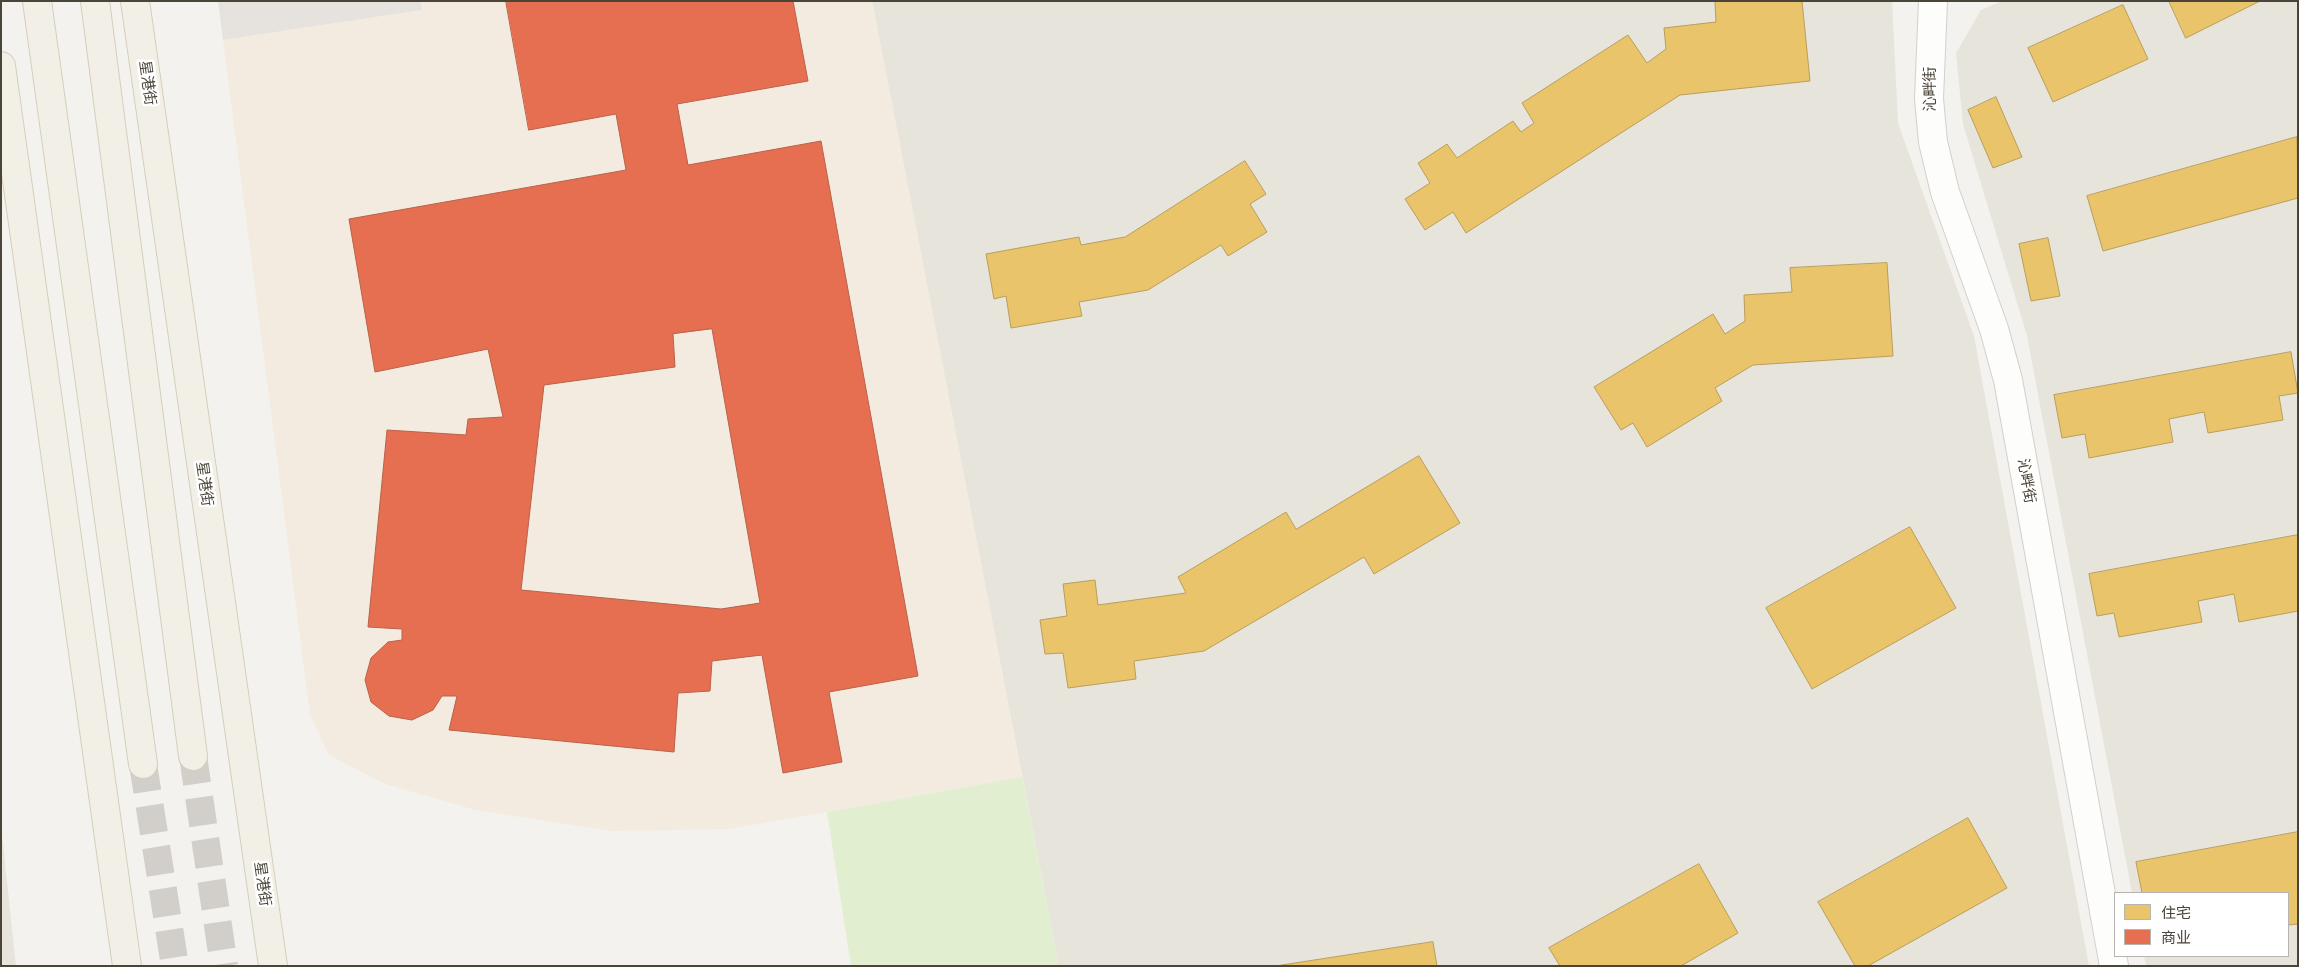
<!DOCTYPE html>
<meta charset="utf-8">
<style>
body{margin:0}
#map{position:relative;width:2299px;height:967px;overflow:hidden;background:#f4f2ee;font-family:"Open Sans","Noto Sans SC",sans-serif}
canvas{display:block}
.frame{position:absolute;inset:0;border:2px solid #4b4439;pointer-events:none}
.legend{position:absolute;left:2114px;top:892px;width:175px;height:65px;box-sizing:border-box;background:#fff;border:1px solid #b7b4b0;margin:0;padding:6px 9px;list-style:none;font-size:15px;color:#4b4439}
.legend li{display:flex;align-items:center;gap:10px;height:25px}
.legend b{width:25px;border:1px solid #b7b4b0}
</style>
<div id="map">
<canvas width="2299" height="967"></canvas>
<div class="frame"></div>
<ul class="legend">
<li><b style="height:14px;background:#e9c46a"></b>住宅</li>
<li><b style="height:14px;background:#e76f51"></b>商业</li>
</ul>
</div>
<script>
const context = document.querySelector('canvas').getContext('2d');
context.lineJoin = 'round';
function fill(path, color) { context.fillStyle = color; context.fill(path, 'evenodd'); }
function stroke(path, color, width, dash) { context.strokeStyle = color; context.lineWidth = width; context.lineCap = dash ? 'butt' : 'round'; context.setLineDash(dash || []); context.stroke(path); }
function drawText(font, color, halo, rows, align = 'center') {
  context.font = font + ' "Open Sans","Noto Sans SC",sans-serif'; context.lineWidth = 5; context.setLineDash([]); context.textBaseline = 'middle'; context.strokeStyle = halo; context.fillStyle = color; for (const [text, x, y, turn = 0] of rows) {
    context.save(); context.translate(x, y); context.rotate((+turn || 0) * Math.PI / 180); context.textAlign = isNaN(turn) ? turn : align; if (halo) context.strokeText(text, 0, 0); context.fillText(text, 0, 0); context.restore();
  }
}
const residential = new Path2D(`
 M872 1H1892L1898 123 1974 336 2089 966H1059Z
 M2002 1H2298V966H2146L2144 956H2288V893H2132L2027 336 1963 124 1956 53 1981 10Z
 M1 825 16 966H1Z`);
const commercial = new Path2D(`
 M421 1H872L1022 777 730 829 611 831 475 810 385 784 329 755 310 715 223 40 422 10Z`);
const green = new Path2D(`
 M1022 777 1059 966H851L827 812Z`);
const parking = new Path2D(`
 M218 1H421L422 10 223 40Z`);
const homes = new Path2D(`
 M1726 1H1802L1810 81 1680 95 1466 233 1453 212 1425 230 1405 199 1430 183 1418 163 1447 144 1457 158 1513 121 1521 132 1534 123 1522 103 1628 35 1647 63 1666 49 1664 28 1716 22 1715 2Z
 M2169 1H2260L2186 38Z
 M2123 5 2148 59 2053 102 2028 48Z
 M1996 97 2022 157 1993 168 1968 110Z
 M2297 137 2298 198 2103 251 2087 196Z
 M1245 161 1266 194 1250 204 1267 232 1228 256 1221 245 1148 290 1079 302 1082 316 1011 328 1006 296 994 299 986 254 1079 237 1081 245 1125 237Z
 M2048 238 2060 296 2031 301 2019 244Z
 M1887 263 1893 356 1753 365 1715 388 1722 401 1647 447 1633 423 1621 430 1594 387 1713 314 1725 334 1745 321 1744 295 1792 292 1790 268Z
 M2291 352 2298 393 2279 396 2283 420 2208 433 2204 412 2169 419 2173 442 2089 458 2085 434 2062 438 2054 395Z
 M1419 456 1460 523 1374 574 1364 557 1204 651 1134 661 1136 679 1068 688 1063 653 1045 654 1040 620 1067 616 1063 584 1095 580 1098 605 1186 593 1178 577 1286 512 1296 529Z
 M1910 527 1956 608 1812 689 1766 608Z
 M2298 535V611L2239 622 2234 594 2198 601 2202 622 2119 637 2114 613 2097 616 2089 574Z
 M1968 818 2007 888 1868 966H1855L1818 902Z
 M2298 832V924L2288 925V893H2142L2136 862Z
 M1699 864 1738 933 1681 966H1560L1549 948Z
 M1433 942 1437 966H1276Z`);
const shops = new Path2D(`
 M506 1H793L808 81 677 104 688 165 821 141 918 676 829 692 842 762 783 773 762 655 712 661 710 691 678 693 674 752 449 730 457 696H442L433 710 412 720 389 716 371 702 365 680 371 658 388 642 402 640V629L368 627 387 430 466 435 468 419 503 417 488 349 375 372 349 219 626 170 616 114 529 130ZM712 329 760 603 721 609 521 590 544 385 675 367 673 334Z`);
const primaryTunnel = new Path2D(`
 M193 756 224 966
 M143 764 175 966`);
const street = new Path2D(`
 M1933 1 1929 99 1933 142 1945 192 1994 329 2008 380 2114 966`);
const primary = new Path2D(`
 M37 1 143 764
 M95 1 193 756
 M135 1 273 966
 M1 66 127 966`);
const streetNames = [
 ["星港街",147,83,82],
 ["沁畔街",1931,89,-90],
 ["沁畔街",2026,481,80],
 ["星港街",204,484,82],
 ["星港街",262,884,82]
];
fill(residential, '#e7e4dc');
fill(commercial, '#f3ebdf');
fill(green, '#e1eecf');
fill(parking, '#e6e3df');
fill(homes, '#e9c46a');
stroke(homes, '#ba9e5b', 1);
fill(shops, '#e76f51');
stroke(shops, '#b8624a', 1);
stroke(primaryTunnel, '#d2cfca', 28, [28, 14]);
stroke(street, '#d2d0cb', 30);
stroke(primary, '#d6cebb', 30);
stroke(street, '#fdfdfc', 28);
stroke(primary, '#f2efe6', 28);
drawText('15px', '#4b4439', '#fff', streetNames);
</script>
